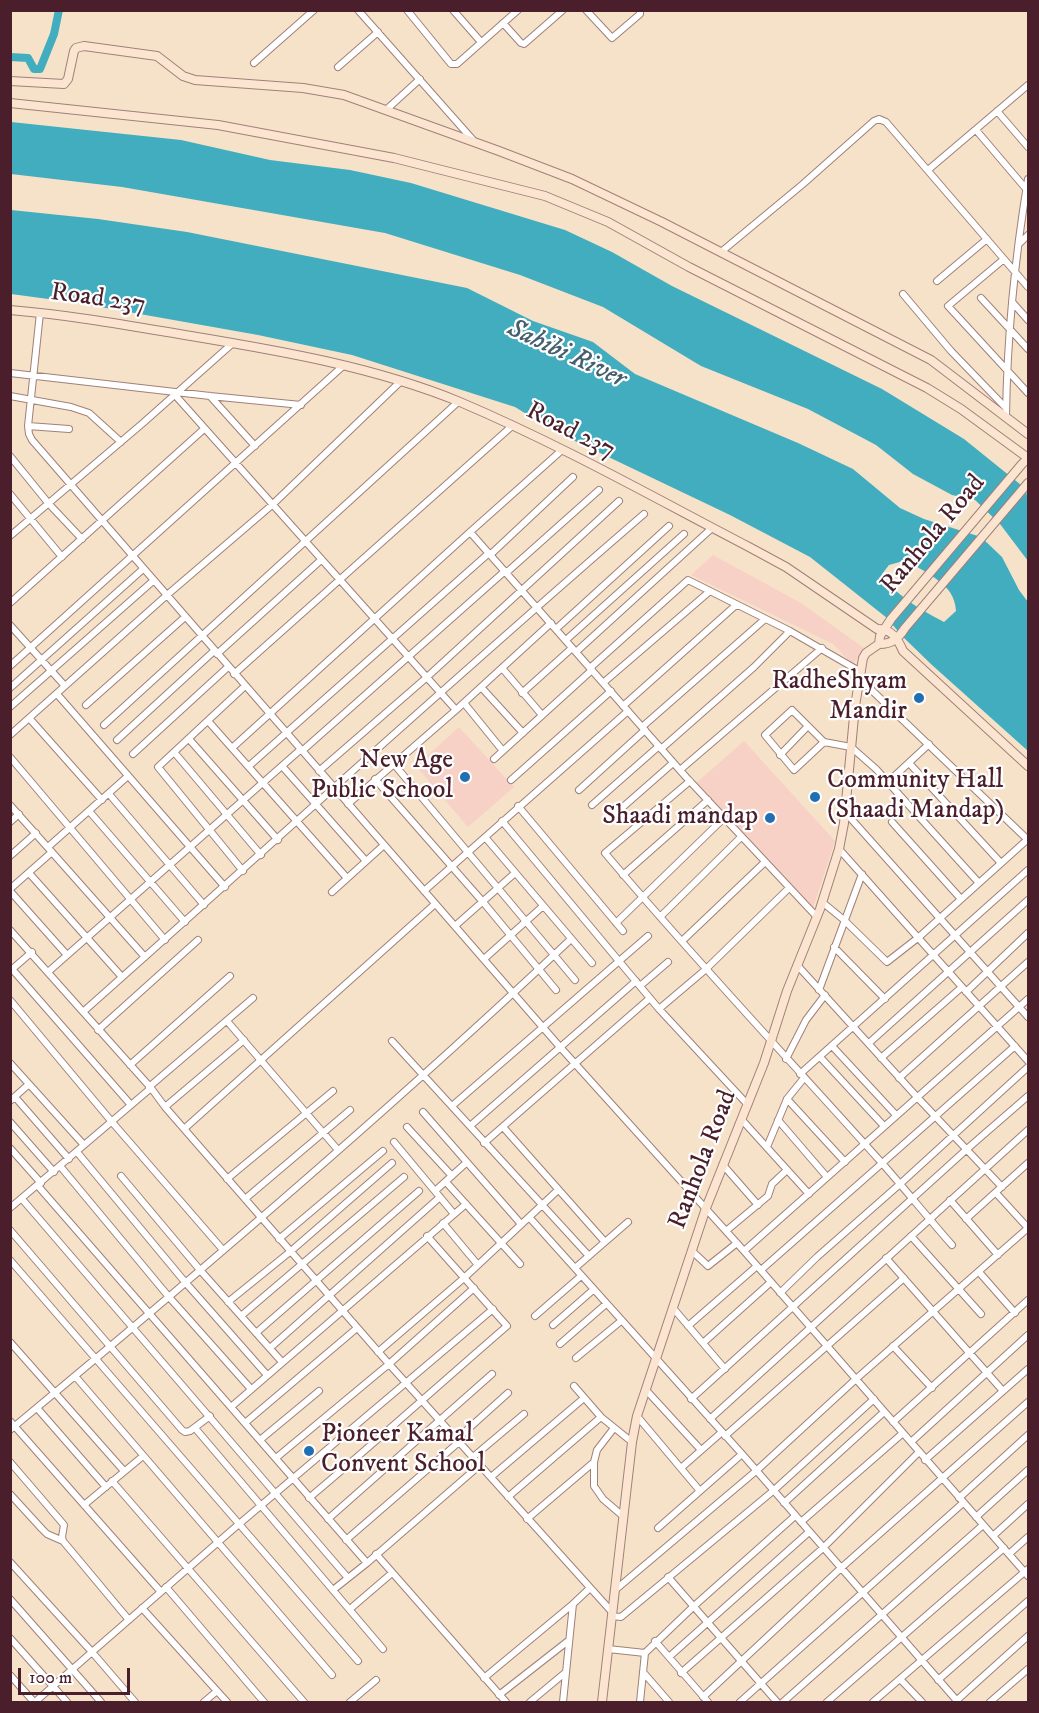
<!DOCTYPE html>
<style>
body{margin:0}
#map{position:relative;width:1039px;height:1713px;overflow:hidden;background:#f6e2c9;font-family:"IM FELL DW Pica",serif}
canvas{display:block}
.frame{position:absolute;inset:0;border:12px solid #4a1f2b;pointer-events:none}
.scale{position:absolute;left:18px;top:1668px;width:112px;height:27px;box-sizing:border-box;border:3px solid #4a1f2b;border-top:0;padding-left:8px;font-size:18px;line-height:21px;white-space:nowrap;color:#4a1f2b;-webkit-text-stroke:4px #fff;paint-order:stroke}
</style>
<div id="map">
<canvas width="1039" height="1713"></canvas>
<div class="frame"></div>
<div class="scale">100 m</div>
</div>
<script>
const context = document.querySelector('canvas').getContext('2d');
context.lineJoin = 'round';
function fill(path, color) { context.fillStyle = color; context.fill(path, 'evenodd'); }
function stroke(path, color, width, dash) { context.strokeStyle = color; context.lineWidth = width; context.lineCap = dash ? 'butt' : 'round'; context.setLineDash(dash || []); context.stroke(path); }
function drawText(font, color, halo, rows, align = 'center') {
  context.font = font + ' "IM FELL DW Pica",serif'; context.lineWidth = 4.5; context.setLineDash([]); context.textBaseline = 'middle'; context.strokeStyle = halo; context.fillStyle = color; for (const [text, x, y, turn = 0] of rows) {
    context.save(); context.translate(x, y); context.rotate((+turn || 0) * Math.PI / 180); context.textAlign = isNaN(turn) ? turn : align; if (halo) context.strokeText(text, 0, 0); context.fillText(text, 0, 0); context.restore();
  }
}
const built = new Path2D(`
 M713 555 801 603 864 648 853 665 833 644 691 575Z
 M459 727 514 787 468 827 416 766Z
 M744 741 835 841 812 911 695 784Z`);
const water = new Path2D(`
 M11 122 181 140 270 160 350 170 411 183 565 230 612 252 672 286 882 389 964 439 1026 489 1028 503V561L1000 524 975 500 952 495 913 474 876 445 808 409 701 366 603 307 520 275 385 233 122 187 11 174Z
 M11 210 98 219 187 232 467 288 533 321 593 342 635 374 798 443 853 469 900 508 924 519 981 537 1002 557 1019 590 1028 602V751L932 665 902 636 887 618 810 557 730 515 554 431 515 407 352 355 258 335 78 303 11 294ZM907 560C927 575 955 583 956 611L944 622C920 609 897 597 882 574L889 565Z`);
const canal = new Path2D(`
 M10 57 28 58 34 69H40L54 34 59 10`);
const street = new Path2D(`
 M358 10 473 140
 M407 10 451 64H457L518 10
 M453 10 481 42
 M586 10 612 38 640 14V10
 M503 23 521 43 524 44 563 10
 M254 63 314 10
 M338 67 378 32
 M386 110 420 79
 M997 111 1028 147
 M976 130 1027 190
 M928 170 1028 85
 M1020 243 1028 235
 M721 252 803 184 874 121 879 119 886 122 1028 287
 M1004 259 948 306 1028 393
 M937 281 987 239
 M903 294 951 351 1006 408
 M981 298 1028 349
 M1013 303 1028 320
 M40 313 28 426 29 434 32 440 560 1047 744 1251 1028 1576
 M10 373 210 396 301 405
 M175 395 456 710
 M10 396 71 407 89 413 121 442
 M210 396 255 446
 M1006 417C1007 338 1015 257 1028 179
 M28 426 69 429
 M562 450 470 532 686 777 817 917
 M10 456 49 504 82 539
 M10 494 62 557
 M10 536 143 423 233 343
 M490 555 573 477
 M506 573 599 490
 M10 603 204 429
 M10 625 65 686
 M556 629 669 526
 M566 640 684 534
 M576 652 712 528
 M217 654 321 560
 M10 666 343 366
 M502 668 542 715
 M590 668 688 580 790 631 861 672
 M234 674 512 426
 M860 679 1028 840
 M603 683 710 591
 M481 687 523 733
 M10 688 143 569
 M522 693 572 648
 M57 694 225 887
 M464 703 503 751
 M86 705 185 617
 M623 706 736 605
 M10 707 153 581
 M30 719 102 800
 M208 721 347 878
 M104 725 458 402
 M642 727 765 619
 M10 735 167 595 272 505 400 382
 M189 739 278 840
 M117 740 214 651
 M824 742 794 770 765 735 792 710 824 742 851 747 876 769 979 883
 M232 748 470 532
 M661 749 754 667 790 631
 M302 751 505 571
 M174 752 261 855
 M133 754 228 667
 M780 755 808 726
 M10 757 165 940
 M494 759 592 670
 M393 763 575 980
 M909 763 1001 863
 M249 766 489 553
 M282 766 366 861
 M680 770 822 648
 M319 771 426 678 619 501
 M375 779 483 902 556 990
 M511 780 611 691
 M690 781 605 853C694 959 789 1059 881 1162 905 1189 928 1218 952 1245
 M887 783 929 744
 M579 790 645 730
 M109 794 204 905
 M348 804 456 710 551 623
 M10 805 145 957
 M592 805 659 746
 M518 806 623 931
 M89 811 185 922
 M845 812 1028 1017
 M502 821 659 1009 748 1105
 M607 821 673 763
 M10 822 19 814
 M892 822 961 899
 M485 837 592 963
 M48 847 128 776
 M839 849 1028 1061
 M10 856 36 833
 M243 871 158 767 245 686
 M29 873 122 977
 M623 875 708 800
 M10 889 52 852
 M10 891 67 955
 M424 891 628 711
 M332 892 384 845
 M822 902 844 920 887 962 919 937 1028 839
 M660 917 741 837
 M616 923 724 818
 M455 926 515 873
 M10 930 151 1088 165 1107 389 1364 612 1612
 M682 941 765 862
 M834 947 885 999
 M484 959 543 906
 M797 965 917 1097 1002 1187
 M12 969 131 1105
 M10 971 32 952
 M48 972 300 750
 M640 986 668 962
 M819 990 862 874
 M966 992 1028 933
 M10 1000 112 1122 223 1250
 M659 1009 705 970 789 888
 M83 1012C270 846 455 677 644 514
 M227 1021 338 1150
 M98 1030 198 940
 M392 1041 589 1256
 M869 1043 1028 900
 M832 1046 896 1115
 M820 1057 884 1126
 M881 1058 962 987
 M786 1059 806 1020 825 995
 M10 1063 84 1145
 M130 1065 230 976
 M800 1074 1028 870
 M899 1078 1028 962
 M149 1087 253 998
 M15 1097 69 1159
 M787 1099 845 1162
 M10 1101 29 1084
 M452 1106 648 936
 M165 1107 244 1040
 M423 1112 521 1224
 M742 1120 809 1194
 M778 1120 827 1177
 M10 1122 54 1172
 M470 1126 636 981
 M407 1127 452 1176
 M503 1127 605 1242
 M184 1129 435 904
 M394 1142 454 1214
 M484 1143 650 998
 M767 1147 787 1099 804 1078
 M10 1148 41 1183
 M77 1152 185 1282 267 1375
 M723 1165 758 1205
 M60 1166 169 1297 251 1389
 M121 1176 200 1270 282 1362
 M227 1179 333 1091
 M446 1182 520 1264
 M38 1186 367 1563 480 1465
 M435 1191 466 1163
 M996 1193 1028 1228
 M22 1199 348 1578
 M245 1199 350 1110
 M950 1200 998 1255
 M10 1208 151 1088
 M529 1217 742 1454 958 1702
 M966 1219 1028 1163
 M443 1223 478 1265
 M10 1230 182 1430 185 1432 190 1431 210 1416
 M726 1231 768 1196 772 1184 787 1170
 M911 1236 981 1314
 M279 1239 383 1151
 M692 1251 708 1266 737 1243
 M744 1251 1028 999
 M886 1258 1003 1391
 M10 1260 358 1661
 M575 1268 628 1222
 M761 1270 1015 1046
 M979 1272 1015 1313
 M780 1293 817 1257 900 1184 1028 1067
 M228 1302 291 1251 392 1163
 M673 1308 725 1369
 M241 1316 404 1177
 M535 1316 581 1276
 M553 1325 593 1290
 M688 1326 757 1266
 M256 1333 419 1191
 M10 1342 124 1471
 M703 1343 771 1282
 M560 1344 606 1304
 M893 1346 932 1388
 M270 1348 440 1197
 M378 1352 464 1278 558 1190
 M576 1358 621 1321
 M75 1376 332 1675
 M574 1386 601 1417 632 1442
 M646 1390 701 1450
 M691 1399 967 1149 1028 1096
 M231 1407 466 1204
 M37 1408 106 1487
 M637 1416 700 1491
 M710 1419 1028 1130
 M10 1421 161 1592
 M893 1422 1028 1300
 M245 1423 357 1328
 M195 1428 383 1649
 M614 1428 597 1450 594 1462V1486L603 1499 624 1517
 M10 1430C202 1271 391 1109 571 939
 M725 1436 904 1278
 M457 1439 508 1393
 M260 1440 319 1391
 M911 1442 1028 1335
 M473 1457 524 1414
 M276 1458 389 1364 474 1288
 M925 1460 1028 1369
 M10 1462 59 1519 64 1525 62 1537 63 1541 129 1620
 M681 1468 722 1432
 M491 1477 584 1398
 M112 1481 304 1702
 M10 1494 42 1529 47 1534 63 1541
 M508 1497 601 1417
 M309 1498C376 1442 441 1383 507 1326L427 1236
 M959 1498 1028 1435
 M784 1503 884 1412
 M84 1505 143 1456
 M976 1517 1028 1470
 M328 1519 492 1374
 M527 1519 594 1462
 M801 1522 903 1433
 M658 1528 742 1454
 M993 1536 1028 1504
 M346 1540 459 1442
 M376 1554 506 1702
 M1009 1554 1028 1537
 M10 1562 92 1652 35 1702
 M668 1577 777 1702
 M166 1587 264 1702
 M333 1590 367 1563
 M614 1591 756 1471 856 1379 1028 1228
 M10 1599 101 1702
 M142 1608 227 1702
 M350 1609 392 1573
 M612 1616 621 1617 773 1491 874 1399
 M10 1638 67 1702
 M655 1641 708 1702
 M608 1649 645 1653 694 1606 795 1516
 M669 1657 809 1532
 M643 1672 669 1702
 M681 1673 823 1548 919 1452
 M10 1675 34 1702
 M484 1678 573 1604
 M900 1679 922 1702
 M938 1680 1028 1601
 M499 1695 568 1641
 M703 1697 841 1568 1028 1402
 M956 1701 1028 1636
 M135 1702 92 1652 232 1530 493 1309
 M204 1702 217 1691
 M350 1702 376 1680
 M530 1702 566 1672
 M563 1702 573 1604 590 1588
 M640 1702 645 1653
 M740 1702 963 1503
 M783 1702 983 1525
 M827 1702 1004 1548
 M873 1702 1028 1569
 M990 1702 1028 1669`);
const secondary = new Path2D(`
 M10 81 64 84 68 79 74 51 76 48 84 46 157 56 183 76 195 80 303 88 344 95 499 151 572 179 662 222 931 360 1028 434
 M10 103 218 125 394 158 545 196 608 222 689 267 927 388 961 409 1028 458
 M10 310C71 315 131 326 191 336 281 351 375 367 460 402 559 444 653 497 749 547L786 567 877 629C891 628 898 639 903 651L1028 766
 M1028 458 1022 464 891 619 880 636 879 644C892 644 898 639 905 628L1028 483
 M602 1702 632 1442 637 1416 706 1208 764 1063 787 991 820 909 839 849 844 823 855 706 863 658 866 653 879 644`);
const markers = [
 [919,698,6,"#1f6fb2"],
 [465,777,6,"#1f6fb2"],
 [815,797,6,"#1f6fb2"],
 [770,818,6,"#1f6fb2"],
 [309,1451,6,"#1f6fb2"]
];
const streetNames = [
 ["Road 237",98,300,8],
 ["Road 237",570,432,27],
 ["Ranhola Road",934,535,-50],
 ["Ranhola Road",704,1160,-69]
];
const poiNames = [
 ["RadheShyam",907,683],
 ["Mandir",907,713],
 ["New Age",453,762],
 ["Public School",453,792],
 ["Community Hall",827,782,"left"],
 ["(Shaadi Mandap)",827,812,"left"],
 ["Shaadi mandap",758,818],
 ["Pioneer Kamal",321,1436,"left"],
 ["Convent School",321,1466,"left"]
];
const waterNames = [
 ["Sahibi River",566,355,25]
];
fill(built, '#f7d1c6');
fill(water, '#41adbf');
stroke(canal, '#41adbf', 8);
stroke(street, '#a0807a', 8);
stroke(secondary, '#a0807a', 10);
stroke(street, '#fff', 6);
stroke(secondary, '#fce5d0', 8);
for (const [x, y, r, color] of markers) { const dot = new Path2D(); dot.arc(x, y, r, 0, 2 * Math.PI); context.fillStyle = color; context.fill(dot); stroke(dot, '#fff', 2); }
drawText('26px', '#4a1f2b', '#fff', streetNames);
drawText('26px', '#4a1f2b', '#fff', poiNames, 'right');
drawText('italic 27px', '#465f6e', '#fff', waterNames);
</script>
